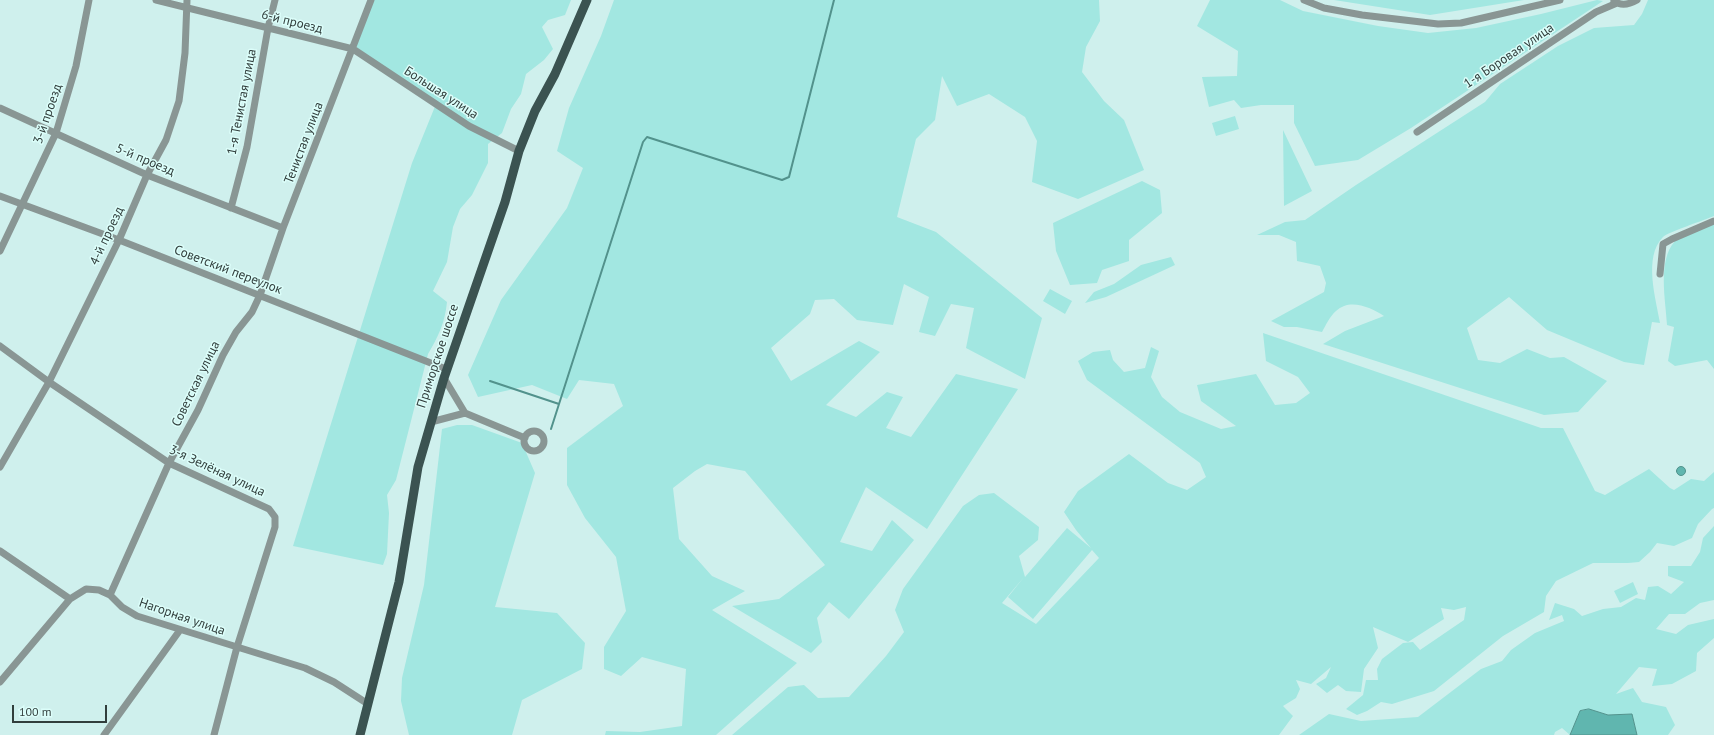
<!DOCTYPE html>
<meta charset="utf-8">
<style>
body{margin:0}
#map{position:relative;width:1714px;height:735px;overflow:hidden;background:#cff0ed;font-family:"PT Sans",sans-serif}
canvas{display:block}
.scale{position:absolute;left:12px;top:705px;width:95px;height:18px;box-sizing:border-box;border:2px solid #313e3c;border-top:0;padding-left:5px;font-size:12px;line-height:14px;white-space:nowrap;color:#313e3c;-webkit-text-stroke:3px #dcfefa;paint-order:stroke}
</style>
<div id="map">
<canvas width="1714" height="735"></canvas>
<div class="scale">100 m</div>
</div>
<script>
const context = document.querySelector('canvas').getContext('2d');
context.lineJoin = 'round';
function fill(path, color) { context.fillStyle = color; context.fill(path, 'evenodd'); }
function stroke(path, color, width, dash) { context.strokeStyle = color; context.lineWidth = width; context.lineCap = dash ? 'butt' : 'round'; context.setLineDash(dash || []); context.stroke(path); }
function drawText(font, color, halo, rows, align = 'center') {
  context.font = font + ' "PT Sans",sans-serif'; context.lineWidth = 3; context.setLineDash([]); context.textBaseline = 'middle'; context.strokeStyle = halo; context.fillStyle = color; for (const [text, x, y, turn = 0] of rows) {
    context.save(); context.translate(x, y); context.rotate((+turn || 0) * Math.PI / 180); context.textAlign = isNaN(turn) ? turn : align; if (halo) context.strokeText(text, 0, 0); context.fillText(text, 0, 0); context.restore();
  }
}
const green = new Path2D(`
 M371 0H571L565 15 548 20 542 27 553 49 544 60 526 74 521 94 511 109 502 133 488 144V163L472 195 460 209 453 227 447 262 433 291 447 302C445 323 438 337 428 354L396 480 387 495 389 513 387 554 383 565 293 546 412 163 436 104 358 52 355 43Z
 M614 0H1099L1100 21 1086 47 1082 72 1104 101 1124 120 1144 170 1078 199 1032 182 1037 141 1025 117 989 94 957 106 942 76 935 120 916 139 897 217 936 232 1042 318 1025 379 966 348 974 308 951 304 935 336 919 332 929 297 904 284 893 325 857 320 834 299 815 300 810 314 771 348 791 381 859 341 880 352 826 405 856 417 887 392 903 397 886 428 911 437 956 374 1018 389 927 529 866 487 840 542 872 551 892 520 914 540 849 619 829 602 817 618 822 642 811 653 732 606 779 599 825 565 745 471 707 464 695 471 673 488 679 539 712 576 745 591 712 610 797 663 716 735H605L606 731 640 732 682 726 686 669 642 657 621 676 604 669V647L626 611 616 557 585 518 567 485V448L623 406 614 384 579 380 567 399 532 385 478 397 468 375 501 300 567 208 583 168 557 151 569 108 601 36Z
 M1210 0H1280L1303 11 1378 26 1428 33 1476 28 1541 14 1597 0 1603 1 1411 128 1358 160 1315 166 1294 123V105H1261L1241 108 1234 100 1209 107 1202 77 1237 76 1238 51 1197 26Z
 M1334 0H1524L1430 15Z
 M1648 0H1714V216C1705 220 1668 232 1663 237 1643 257 1656 299 1660 323L1652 322 1644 365 1624 362 1547 330 1509 297 1467 328 1478 360 1500 363 1527 349 1550 358 1564 357 1607 381 1578 412 1544 415 1323 344 1345 331 1384 316C1370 307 1350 298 1336 311 1330 316 1326 325 1322 332L1297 327H1284L1271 321 1324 292 1326 283 1320 266 1297 261 1296 242 1279 235H1257L1285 222 1305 220 1356 185 1485 102 1500 84 1558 46 1594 28 1634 25 1642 14Z
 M1235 116 1239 129 1216 136 1212 123Z
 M1283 130 1312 191 1284 206Z
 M1142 181 1160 190 1162 213 1129 240V261L1102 270 1097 283 1070 285 1056 251 1053 223Z
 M1714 224V369L1707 360 1675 366 1668 361 1674 327 1667 325C1666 301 1657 261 1675 241 1679 236 1706 227 1714 224Z
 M1171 257 1175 265 1106 297 1085 303 1094 292 1114 284 1141 265Z
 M1050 289 1072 301 1065 314 1043 301Z
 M1263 333 1541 428H1563L1595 491 1605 495 1649 469 1670 488 1674 490 1691 479 1704 481 1714 472V508L1712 509 1698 524 1692 538 1674 546 1657 543 1650 552 1639 562 1628 563H1593L1556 581 1546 596 1544 612 1503 636 1434 691 1392 704 1381 702 1367 711 1357 715 1346 709 1363 695 1366 680H1378L1377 669 1382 659 1403 643 1413 642 1420 650 1464 620 1466 607 1454 610 1441 608 1444 619 1408 642 1373 627 1378 648 1364 669 1361 692 1346 691 1338 685 1327 693 1316 684 1326 678 1331 667 1311 684 1296 680 1300 689 1296 698 1283 706 1293 716 1279 735H732L788 687 804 685 818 698 849 697 886 656 904 632 895 610 903 589 963 506 979 495 994 493 1039 527 1038 540 1019 556 1025 577 1067 528 1091 548 1076 530 1064 512 1078 491 1129 454 1168 483 1187 490 1206 477 1200 463 1087 380 1078 361 1093 352 1110 350 1113 360 1124 372 1145 368 1151 347 1159 351 1151 377 1162 397 1180 412 1221 429 1236 426 1201 401 1197 385 1256 374 1275 405 1296 403 1310 393 1298 377 1266 361ZM1092 550 1099 558 1036 624 1002 603 1024 577 1008 597 1033 619Z
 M457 425H472L522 443 535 473 495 607 557 613 585 643 582 669 522 700 512 735H409L401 701 402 678 424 585 442 429Z
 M1714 526V600L1700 603 1685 614H1669L1656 629 1676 634 1688 625 1714 619V638L1697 653 1696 671 1672 684 1652 686 1657 669 1639 667 1616 694 1633 688 1642 702 1666 707 1675 725 1668 735H1637L1632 714 1608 715 1589 709 1580 711 1570 735 1562 728 1555 732 1554 735H1299L1329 714 1361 721 1418 717 1481 669 1502 661 1511 650 1535 633 1564 621 1562 615 1549 620 1555 603 1574 609 1582 616 1603 609 1621 607 1636 598 1645 600 1648 587 1658 586 1671 594 1684 582 1668 576V566H1691L1700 552 1703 538Z
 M1633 582 1638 594 1620 603 1614 591Z`);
const water = new Path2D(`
 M1676.5 471a4.5 4.5 0 1 1 9 0a4.5 4.5 0 1 1-9 0Z
 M1589 709 1608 715 1632 714 1637 735H1570L1580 711Z`);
const stream = new Path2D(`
 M490 381 559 404
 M551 429 643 142 647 137 782 180 789 177 834 0`);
const minor = new Path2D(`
 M156 0 353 49 469 126 519 151
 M1304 0 1324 8 1362 15 1438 24 1461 23 1560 0
 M1614 1C1622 7 1630 4 1637 0
 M0 108 147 175 283 228
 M1417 132 1596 12 1617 3
 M0 196 119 240 446 369
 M231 208 247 147 268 28 275 0
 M0 251 56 133 76 66 89 0
 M1660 274 1663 244 1672 239 1714 221
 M0 346 49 382 169 463 269 509 275 517V527L237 647 214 735
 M444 378 465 413
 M431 422 465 413 525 438
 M524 441a10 10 0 1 1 20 0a10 10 0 1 1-20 0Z
 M0 467 49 382 119 240 147 175 166 140 179 101 185 53 187 0
 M0 551 70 599
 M110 595 169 463 198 410 223 355 236 332 252 312 260 295 283 228 371 0
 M0 682 70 599 86 589 99 590 110 595 122 607 137 616 305 668 334 682 368 704
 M104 735 180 630`);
const major = new Path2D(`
 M360 735 399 582 418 467 444 378 505 202 519 151 535 111 555 74 587 0`);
const streetNames = [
 ["6-й проезд",292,22,14],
 ["1-я Боровая улица",1509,56,-34],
 ["Большая улица",441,93,33],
 ["1-я Тенистая улица",242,102,-79],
 ["3-й проезд",48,114,-71],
 ["Тенистая улица",304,143,-69],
 ["5-й проезд",145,160,23],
 ["4-й проезд",107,236,-65],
 ["Советский переулок",228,270,21],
 ["Приморское шоссе",438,356,-72],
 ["Советская улица",196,384,-64],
 ["3-я Зелёная улица",217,471,25],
 ["Нагорная улица",182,617,19]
];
fill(green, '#a2e7e1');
fill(water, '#60b6af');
stroke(water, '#52928c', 1);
stroke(stream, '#52928c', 2);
stroke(minor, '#899694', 7);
stroke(major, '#3b5351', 9);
drawText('13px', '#313e3c', '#dcfefa', streetNames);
</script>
